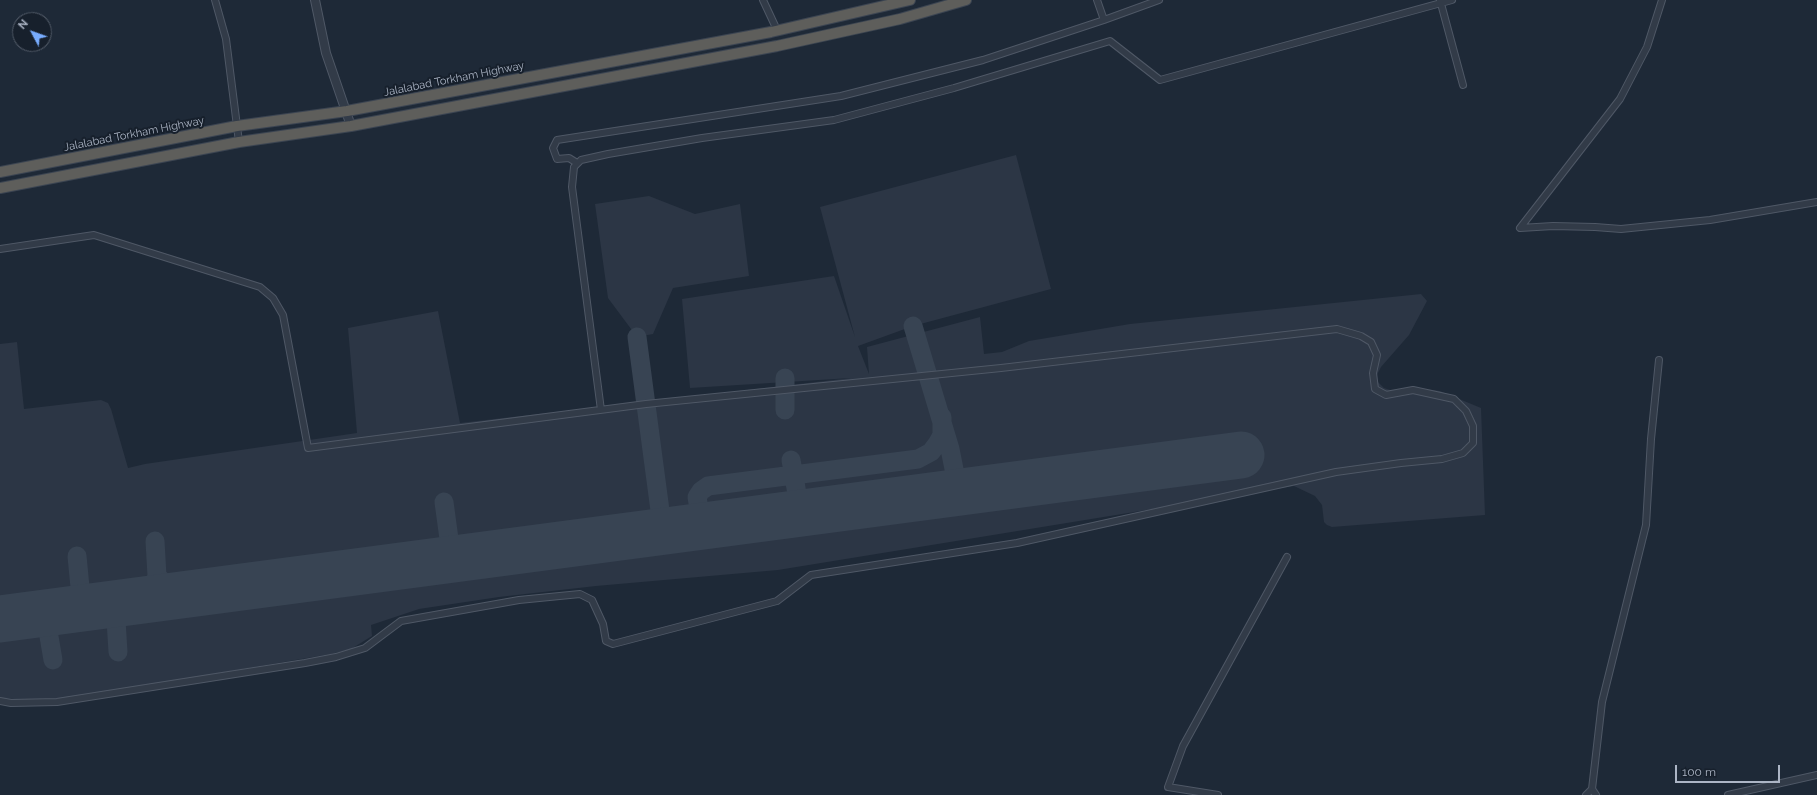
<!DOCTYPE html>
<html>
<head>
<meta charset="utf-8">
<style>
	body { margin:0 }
	#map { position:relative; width:1817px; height:795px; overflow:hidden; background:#1e2937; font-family:Raleway,sans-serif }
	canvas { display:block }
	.north { position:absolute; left:12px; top:12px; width:40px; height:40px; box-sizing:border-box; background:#17202c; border:1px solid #535c69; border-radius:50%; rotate:311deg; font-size:11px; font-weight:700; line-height:16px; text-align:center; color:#acb5c5 }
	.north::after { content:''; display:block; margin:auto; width:14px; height:18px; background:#78acfe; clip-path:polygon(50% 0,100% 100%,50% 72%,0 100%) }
	.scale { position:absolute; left:1675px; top:765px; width:105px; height:18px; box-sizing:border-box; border:2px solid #acb5c5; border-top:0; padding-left:5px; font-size:12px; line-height:14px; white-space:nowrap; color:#acb5c5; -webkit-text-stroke:3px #17202c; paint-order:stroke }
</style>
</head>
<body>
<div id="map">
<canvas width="1817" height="795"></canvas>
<div class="north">N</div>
<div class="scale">100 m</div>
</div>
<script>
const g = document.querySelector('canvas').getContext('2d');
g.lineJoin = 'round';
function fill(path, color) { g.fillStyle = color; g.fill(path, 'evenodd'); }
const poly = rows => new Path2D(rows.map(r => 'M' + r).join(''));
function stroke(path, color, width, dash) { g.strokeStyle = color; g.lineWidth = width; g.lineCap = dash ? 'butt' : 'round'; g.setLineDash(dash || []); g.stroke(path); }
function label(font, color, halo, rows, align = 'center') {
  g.font = font + ' Raleway,sans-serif'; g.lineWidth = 4; g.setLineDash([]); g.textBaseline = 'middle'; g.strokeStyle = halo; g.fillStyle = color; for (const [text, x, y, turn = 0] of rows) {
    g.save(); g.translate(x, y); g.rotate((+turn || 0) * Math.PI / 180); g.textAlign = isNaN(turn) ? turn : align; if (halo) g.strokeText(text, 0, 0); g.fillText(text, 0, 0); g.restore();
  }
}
fill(poly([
	[1016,155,1051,289,913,326,858,346,869,374,867,347,980,317,984,354,1002,352,1029,341,1130,324,1421,294,1427,301,1409,335,1381,367,1377,375,1377,381,1384,388,1390,390,1418,388,1440,391,1481,408,1485,515,1332,527,1327,525,1324,522,1322,505,1315,496,1294,486,778,570,596,586,499,597,419,609,371,625,372,636,351,649,331,654,66,699,28,700,0,698,0,344,17,342,24,409,101,400,108,403,111,409,128,468,145,464,357,433,348,328,438,311,460,423,851,378,690,388,682,299,834,276,855,337,820,207],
	[649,196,695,214,740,204,749,276,673,288,653,334,637,337,608,298,595,204]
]), '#2c3645');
stroke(poly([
	[913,326,950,449,957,484,956,489,951,494],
	[637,337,661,518,658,528,645,534],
	[785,378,785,410],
	[957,481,962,488,975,491],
	[799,505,807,511,818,511],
	[791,516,799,505,791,460],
	[661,518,663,525,667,528,680,530],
	[702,526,697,497,701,491,708,486,918,459,931,452,937,444,942,435,942,417],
	[449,539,459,552,468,555,491,554],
	[77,556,82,608],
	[422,564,441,556,447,548,449,539,444,502],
	[157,576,171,590,179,592,198,593],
	[126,603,142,596,154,585,157,576,155,541],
	[115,604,118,652],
	[45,613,53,660]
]), '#384453', 19);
stroke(poly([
	[0,619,1241,455]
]), '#384453', 47);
const minor = poly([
	[215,0,226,39,239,142],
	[763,0,777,30],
	[1440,0,1463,85],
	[1662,0,1647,47,1620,99,1520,228,1553,226,1595,227,1621,229,1710,220,1817,202],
	[1104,20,1159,0],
	[577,163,569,158,557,159,553,148,557,140,841,96,983,60,1104,20,1097,0],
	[0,249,94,235,260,287,273,298,283,315,308,448,646,404,1001,368,1337,329,1361,336,1371,342,1377,355,1373,373,1375,389,1386,395,1413,390,1454,399,1466,411,1473,426,1473,443,1463,453,1442,459,1401,463,1336,472,1017,543,811,575,777,601,613,644,606,641,603,624,592,600,580,594,519,600,401,621,365,648,336,657,305,663,57,702,11,703,0,701],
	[601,410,572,187,574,167,581,160,608,154,702,138,834,120,954,88,1110,41,1160,80,1452,0],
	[1592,789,1602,702,1646,525,1651,439,1659,360],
	[1218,795,1168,787,1183,746,1287,557],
	[1586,795,1592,789,1596,795],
	[1728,795,1817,775]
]);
const tertiary = poly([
	[315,0,326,53,351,126]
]);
const trunk = poly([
	[0,172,237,126,347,111,771,32,910,0],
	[0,188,239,142,351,126,777,46,900,19,966,0]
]);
stroke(minor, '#4f5866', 8);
stroke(tertiary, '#4f5866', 10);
stroke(trunk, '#3c4552', 12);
stroke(minor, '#323b48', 6);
stroke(tertiary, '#323b48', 8);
stroke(trunk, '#5e5e5b', 10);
label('11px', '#acb5c5', '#17202c', [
	["Jalalabad Torkham Highway",454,79,-11],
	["Jalalabad Torkham Highway",134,134,-11]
]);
</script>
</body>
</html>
